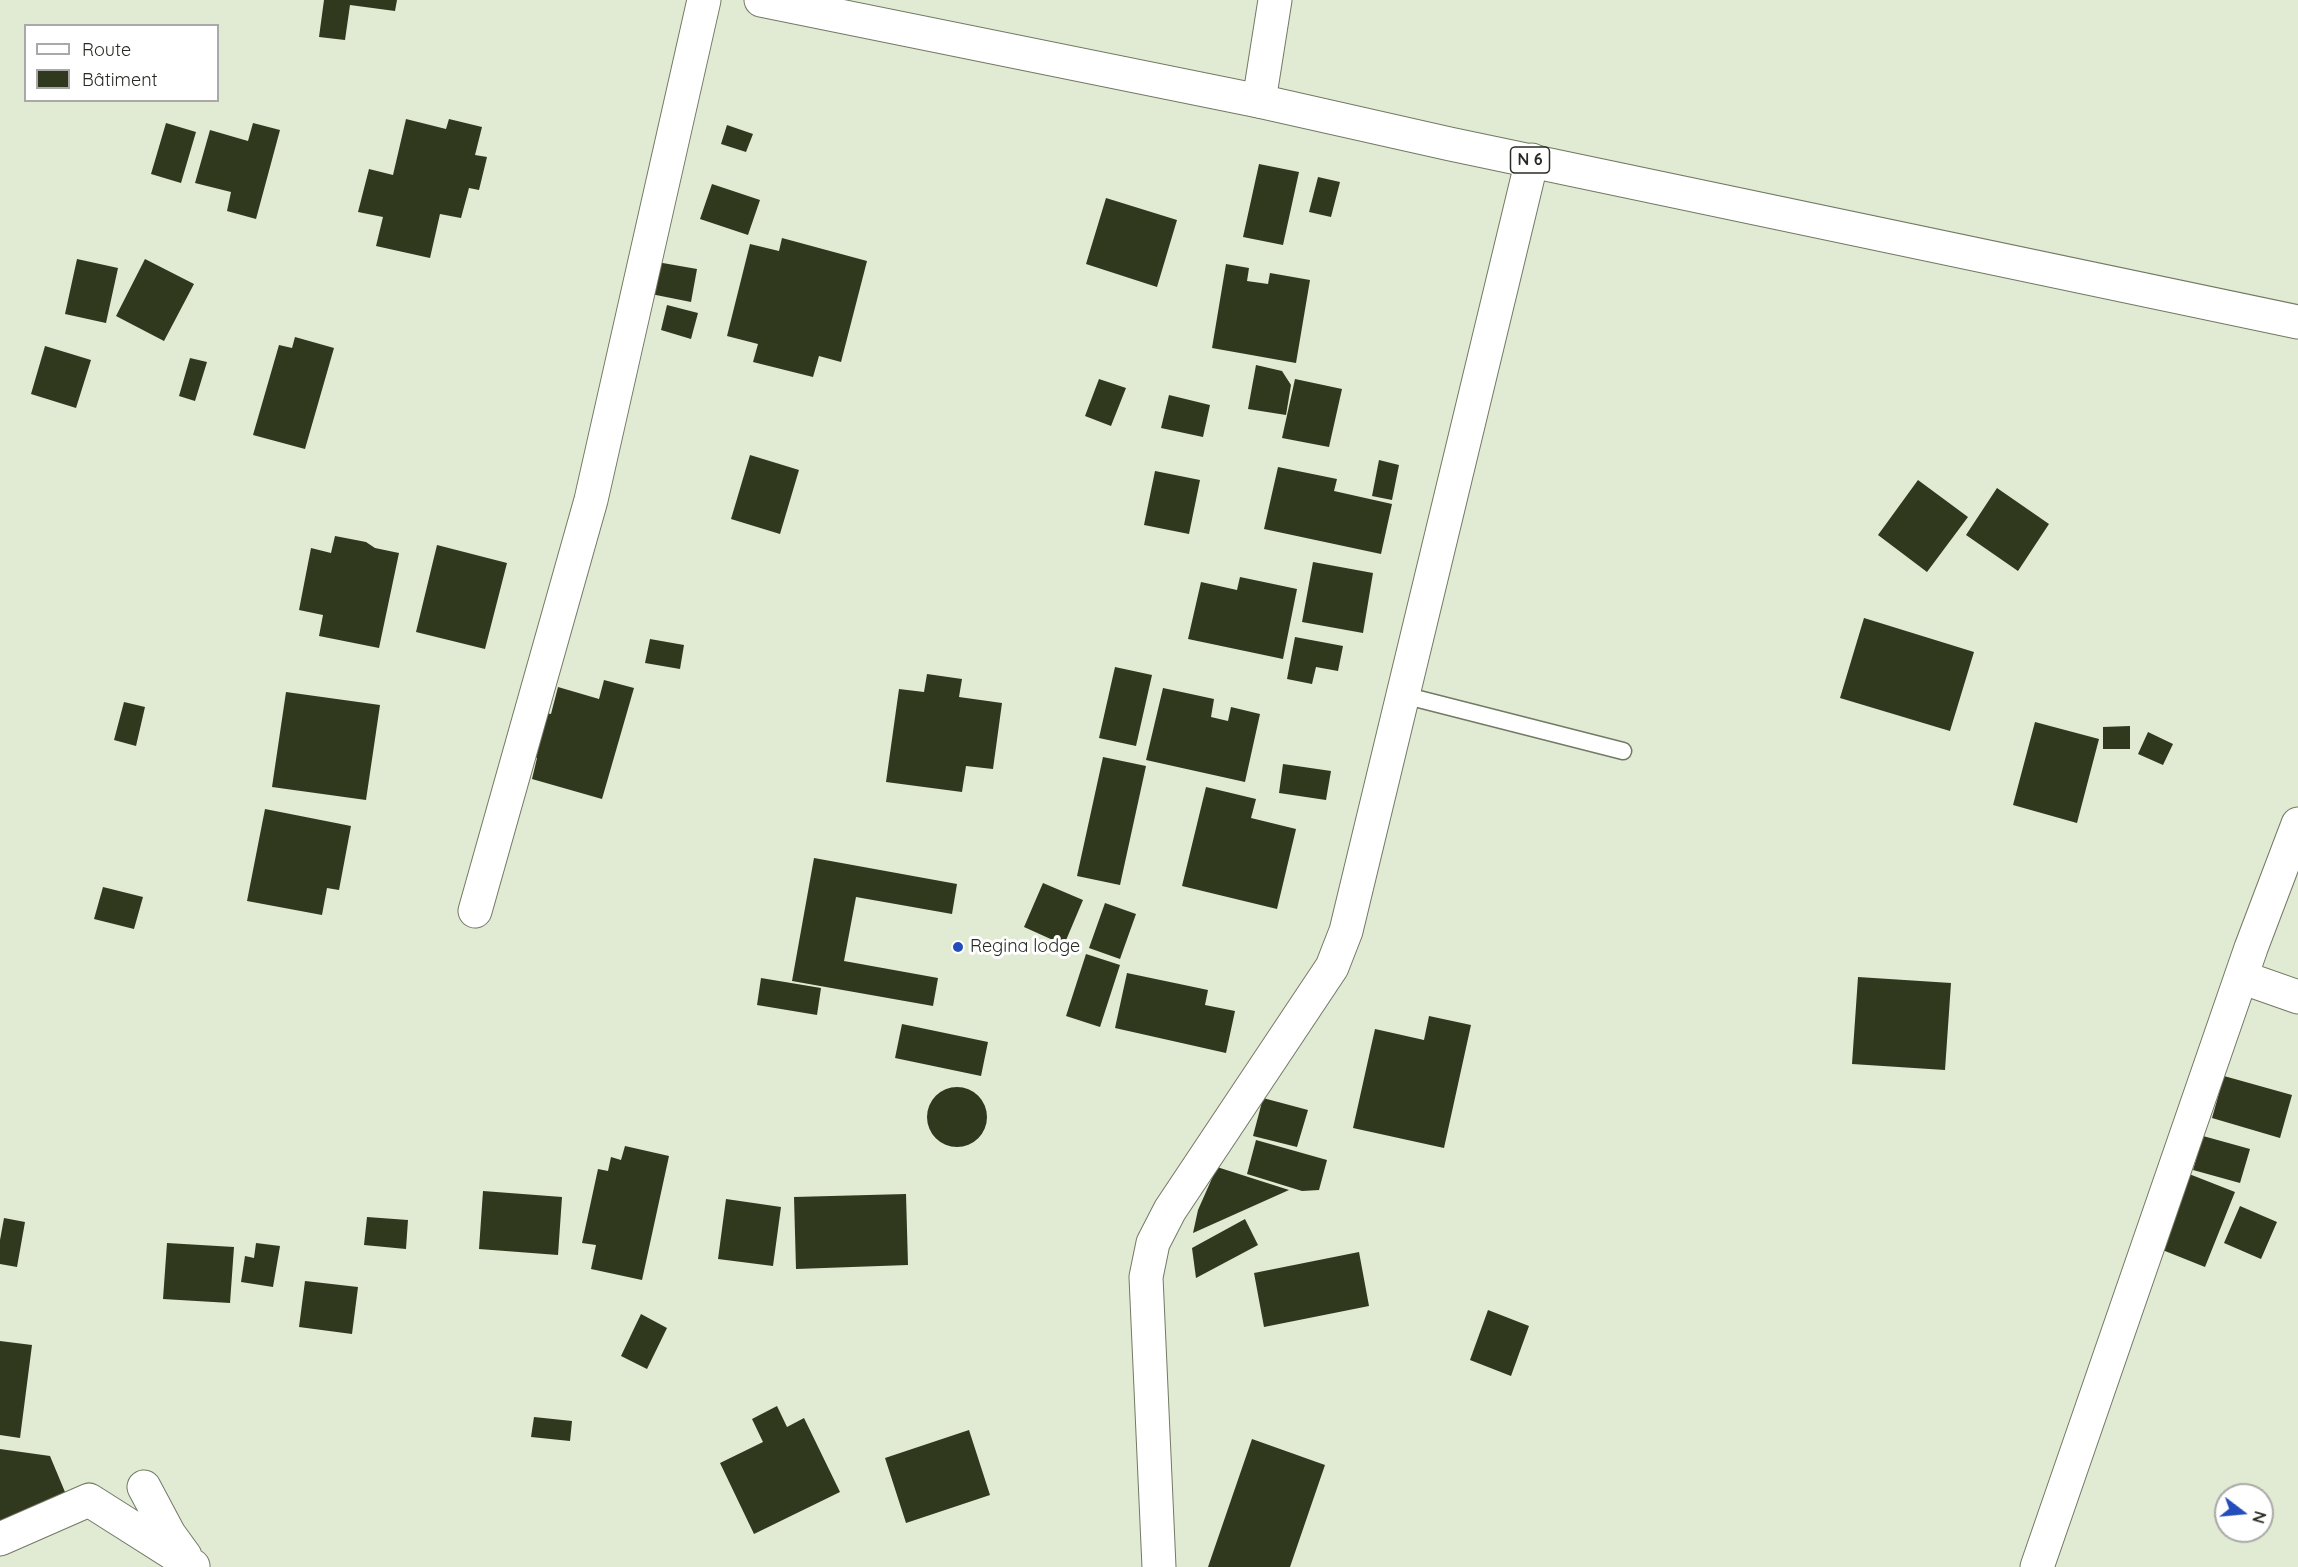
<!DOCTYPE html>
<html>
<head>
<meta charset="utf-8">
<style>
	body { margin:0 }
	#map { position:relative; width:2298px; height:1567px; overflow:hidden; background:#e1ead2; font-family:Quicksand,sans-serif }
	canvas { display:block }
	.legend { position:absolute; left:24px; top:24px; width:195px; height:78px; box-sizing:border-box; background:#fff; border:2px solid #a9aaa7; margin:0; padding:8px 10px; list-style:none; font-size:18px; color:#282b23 }
	.legend li { display:flex; align-items:center; gap:12px; height:30px }
	.legend b { width:30px; border:2px solid #a9aaa7 }
	.north { position:absolute; left:2214px; top:1483px; width:60px; height:60px; box-sizing:border-box; background:#fff; border:2px solid #a9aaa7; border-radius:50%; rotate:106deg; font-size:16px; font-weight:700; line-height:24px; text-align:center; color:#282b23 }
	.north::after { content:''; display:block; margin:auto; width:21px; height:27px; background:#234dbb; clip-path:polygon(50% 0,100% 100%,50% 72%,0 100%) }
</style>
</head>
<body>
<div id="map">
<canvas width="2298" height="1567"></canvas>
<ul class="legend">
<li><b style="height:8px;background:#fff"></b>Route</li>
<li><b style="height:16px;background:#30391e"></b>Bâtiment</li>
</ul>
<div class="north">N</div>
</div>
<script>
const g = document.querySelector('canvas').getContext('2d');
g.lineJoin = 'round';
function fill(path, color) { g.fillStyle = color; g.fill(path, 'evenodd'); }
const poly = rows => new Path2D(rows.map(r => 'M' + r).join(''));
function stroke(path, color, width, dash) { g.strokeStyle = color; g.lineWidth = width; g.lineCap = dash ? 'butt' : 'round'; g.setLineDash(dash || []); g.stroke(path); }
function label(font, color, halo, rows, align = 'center') {
  g.font = font + ' Quicksand,sans-serif'; g.lineWidth = 6; g.setLineDash([]); g.textBaseline = 'middle'; g.strokeStyle = halo; g.fillStyle = color; for (const [text, x, y, turn = 0] of rows) {
    g.save(); g.translate(x, y); g.rotate((+turn || 0) * Math.PI / 180); g.textAlign = isNaN(turn) ? turn : align; if (halo) g.strokeText(text, 0, 0); g.fillText(text, 0, 0); g.restore();
  }
}
fill(poly([
	[324,0,397,0,395,11,350,5,345,40,319,37],
	[406,119,446,129,449,119,482,127,475,155,487,157,479,190,469,188,461,218,440,214,430,258,376,246,383,217,358,212,369,169,393,175],
	[166,123,196,132,181,183,151,174],
	[253,123,280,130,256,219,227,211,231,192,195,183,210,130,248,141],
	[727,125,753,134,746,152,721,144],
	[1259,164,1299,172,1283,245,1243,237],
	[1318,177,1340,182,1331,217,1309,212],
	[712,184,760,200,748,235,700,219],
	[1106,198,1177,220,1157,287,1086,264],
	[782,238,867,261,841,362,819,356,813,377,753,362,758,344,727,336,750,244,779,251],
	[77,259,118,268,106,323,65,314],
	[145,259,194,284,164,341,116,316],
	[657,262,697,269,691,302,651,294],
	[1226,264,1249,268,1247,281,1268,284,1270,273,1310,280,1296,363,1212,348],
	[667,305,698,313,691,339,661,330],
	[295,337,334,348,305,449,253,435,279,345,292,348],
	[45,346,91,360,76,408,31,394],
	[190,358,207,362,195,401,179,396],
	[1256,365,1282,371,1291,385,1286,415,1248,409],
	[1099,379,1126,388,1111,426,1085,416],
	[1295,379,1342,389,1329,447,1282,438],
	[1169,395,1210,405,1203,437,1161,428],
	[750,455,799,470,780,534,731,519],
	[1379,460,1399,465,1392,500,1372,496],
	[1278,467,1337,479,1334,491,1392,504,1381,554,1264,529],
	[1155,471,1200,480,1189,534,1144,525],
	[1918,480,1968,517,1927,572,1878,535],
	[1997,488,2049,524,2018,571,1966,535],
	[335,536,366,542,375,548,399,553,379,648,319,636,323,615,299,610,311,548,331,553],
	[437,545,507,563,485,649,416,632],
	[1313,562,1373,573,1363,633,1302,622],
	[1240,577,1297,589,1283,659,1188,639,1201,582,1237,590],
	[1864,618,1974,652,1950,731,1840,698],
	[1295,637,1343,646,1338,671,1316,667,1312,684,1287,679],
	[650,639,684,645,680,669,645,663],
	[1115,667,1152,675,1136,746,1099,738],
	[927,674,962,679,959,697,1002,703,993,769,966,766,962,792,886,782,899,689,924,692],
	[604,680,634,688,602,799,532,779,537,758,522,753,534,710,551,714,558,687,599,699],
	[1163,688,1214,699,1211,717,1228,721,1231,707,1260,714,1245,782,1146,760],
	[286,692,380,705,366,800,272,787],
	[124,702,145,707,136,746,114,740],
	[2035,722,2099,739,2077,823,2013,805],
	[2130,726,2130,749,2103,749,2103,727],
	[2148,732,2173,744,2163,765,2138,754],
	[1103,757,1146,766,1120,885,1077,876],
	[1283,764,1331,771,1326,800,1279,793],
	[1206,787,1256,799,1251,818,1296,829,1277,909,1182,886],
	[265,809,351,826,339,890,327,888,322,915,247,901],
	[814,858,957,884,952,914,856,897,844,961,938,978,933,1006,792,981],
	[1043,883,1083,900,1064,945,1024,927],
	[103,887,143,897,134,929,94,919],
	[1105,903,1136,914,1120,959,1089,948],
	[1086,954,1120,965,1100,1027,1066,1016],
	[1127,973,1208,990,1205,1005,1235,1011,1226,1053,1115,1028],
	[1858,977,1951,983,1945,1070,1852,1064],
	[761,978,821,988,817,1015,757,1005],
	[1429,1016,1471,1025,1444,1148,1353,1128,1375,1029,1424,1040],
	[902,1024,988,1042,981,1076,895,1058],
	[2224,1076,2292,1095,2280,1138,2212,1118],
	'927 1117a30 30 0 1 1 60 0a30 30 0 1 1-60 0Z',
	[1263,1098,1308,1110,1297,1147,1253,1136],
	[2203,1136,2250,1149,2240,1183,2193,1170],
	[1256,1140,1327,1160,1319,1190,1302,1191,1247,1174],
	[625,1146,669,1156,642,1280,591,1269,596,1245,582,1243,598,1169,608,1171,611,1157,621,1160],
	[1217,1167,1289,1190,1193,1233,1198,1210],
	[2184,1172,2235,1192,2205,1267,2155,1247],
	[483,1191,562,1197,558,1255,479,1249],
	[906,1194,908,1265,796,1269,794,1197],
	[726,1199,781,1207,773,1266,718,1259],
	[2240,1206,2277,1222,2261,1259,2224,1243],
	[367,1217,408,1220,406,1249,364,1245],
	[4,1218,25,1222,17,1267,0,1264,0,1240],
	[1245,1219,1258,1245,1196,1278,1192,1248],
	[167,1243,234,1247,230,1303,163,1299],
	[256,1243,280,1246,273,1287,241,1282,245,1256,254,1258],
	[1359,1252,1369,1306,1264,1327,1254,1273],
	[305,1281,358,1287,352,1334,299,1327],
	[1488,1310,1529,1326,1511,1376,1470,1360],
	[641,1314,667,1328,647,1369,621,1356],
	[0,1341,32,1345,20,1438,0,1435],
	[777,1406,787,1427,804,1418,840,1492,754,1534,720,1463,763,1442,752,1419],
	[534,1417,572,1421,570,1441,531,1437],
	[969,1430,990,1495,906,1523,885,1458],
	[1252,1439,1325,1465,1290,1567,1208,1567],
	[0,1449,50,1456,70,1504,0,1532]
]), '#30391e');
const service = poly([
	[1403,695,1623,751]
]);
const minor = poly([
	[1259,101,1275,0],
	[475,911,591,500,704,0],
	[2241,977,2298,997],
	[144,1487,169,1534,185,1556],
	[0,1539,89,1500,193,1566],
	[1159,1567,1146,1277,1153,1243,1170,1210,1332,967,1346,931,1532,160],
	[2037,1567,2251,948,2298,824]
]);
const primary = poly([
	[761,0,1259,101,1450,144,2298,322]
]);
stroke(service, '#727965', 19);
stroke(minor, '#727965', 35);
stroke(primary, '#727965', 35);
stroke(service, '#fff', 16);
stroke(minor, '#fff', 33);
stroke(primary, '#fff', 33);
for (const [x, y, r, color] of [
	[958,947,6,"#234dbb"]
]) { const dot = new Path2D(); dot.arc(x, y, r, 0, 2 * Math.PI); g.fillStyle = color; g.fill(dot); stroke(dot, '#fff', 2); }
for (const [x, y, w] of [
	[1530,160,39]
]) { const box = new Path2D(); box.roundRect(x - w / 2, y - 13, w, 26, 4.5); g.fillStyle = '#fff'; g.fill(box); stroke(box, '#282b23', 1.5); }
label('bold 16px', '#282b23', null, [
	["N 6",1530,160]
]);
label('18px', '#282b23', '#fff', [
	["Regina lodge",970,947]
], 'left');
</script>
</body>
</html>
